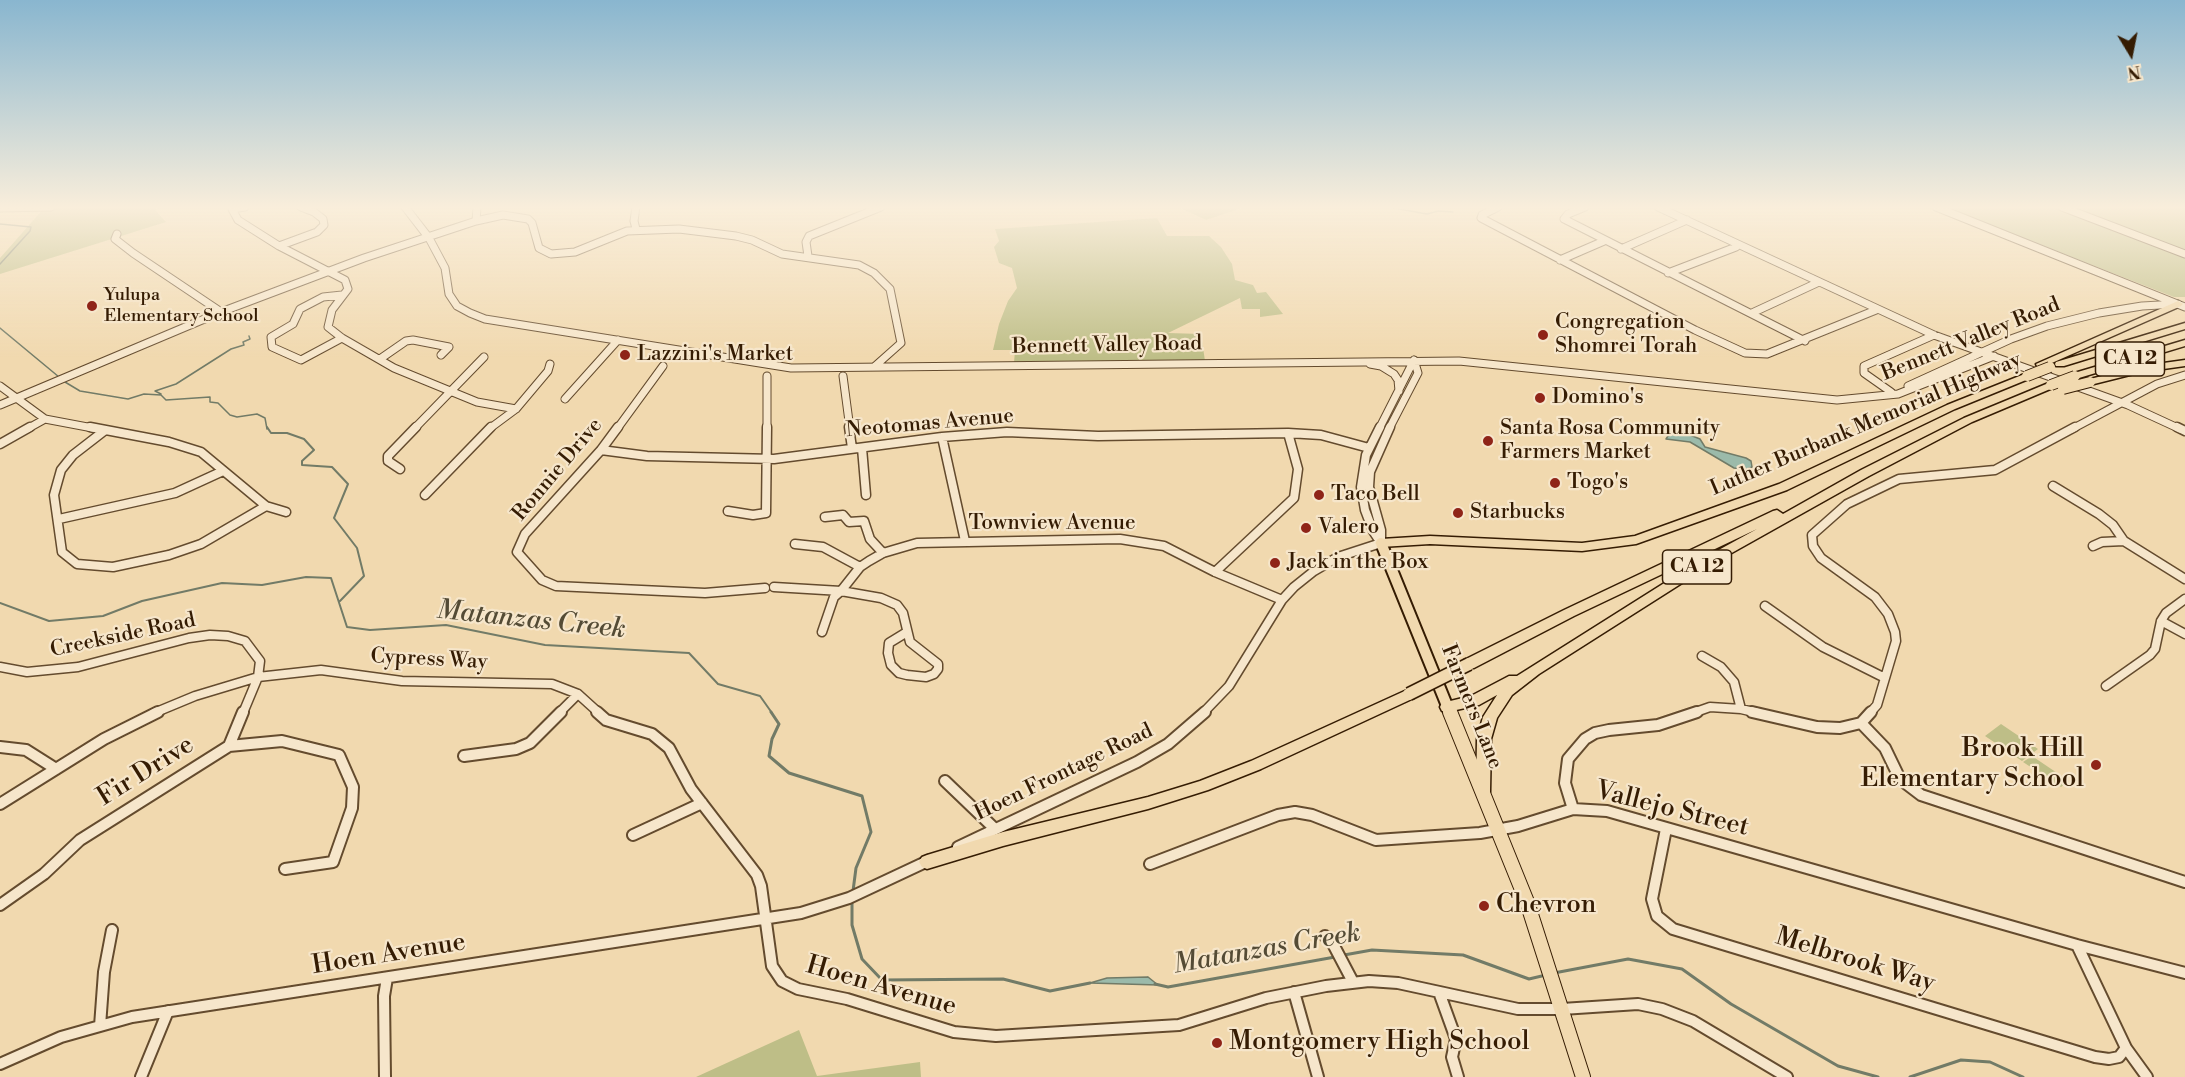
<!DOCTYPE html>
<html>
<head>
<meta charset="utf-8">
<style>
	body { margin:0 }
	#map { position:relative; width:2185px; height:1077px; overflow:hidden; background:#f1d9af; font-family:"Libre Bodoni",serif }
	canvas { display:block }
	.north { position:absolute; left:2101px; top:24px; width:60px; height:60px; -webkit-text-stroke:4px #f6e6cb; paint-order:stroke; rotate:170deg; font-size:16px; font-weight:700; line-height:24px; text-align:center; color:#351c03 }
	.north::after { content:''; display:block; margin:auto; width:21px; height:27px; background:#351c03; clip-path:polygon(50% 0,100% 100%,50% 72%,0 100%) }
</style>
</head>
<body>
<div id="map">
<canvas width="2185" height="1077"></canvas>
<div class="north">N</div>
</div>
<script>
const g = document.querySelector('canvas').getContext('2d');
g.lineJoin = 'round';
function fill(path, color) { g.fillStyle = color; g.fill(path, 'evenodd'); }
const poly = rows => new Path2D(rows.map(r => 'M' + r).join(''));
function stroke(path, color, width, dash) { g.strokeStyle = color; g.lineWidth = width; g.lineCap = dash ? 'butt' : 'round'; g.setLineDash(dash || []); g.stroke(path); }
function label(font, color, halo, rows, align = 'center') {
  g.font = font + ' "Libre Bodoni",serif'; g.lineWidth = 4.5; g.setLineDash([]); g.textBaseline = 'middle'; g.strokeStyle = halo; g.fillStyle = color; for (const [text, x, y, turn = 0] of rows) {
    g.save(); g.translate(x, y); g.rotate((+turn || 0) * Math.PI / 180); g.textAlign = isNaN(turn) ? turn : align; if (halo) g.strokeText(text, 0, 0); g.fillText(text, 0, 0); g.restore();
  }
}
fill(poly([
	[45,207,158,207,155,210,166,222,0,274,0,258],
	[1178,207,1245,207,1206,220],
	[1943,207,2185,207,2185,297,2174,297],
	[1157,218,1167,236,1209,236,1221,247,1232,264,1235,280,1253,285,1257,293,1266,292,1283,314,1260,317,1260,309,1242,309,1240,298,1168,333,1201,334,1205,361,1014,363,1015,350,993,350,999,324,1008,301,1017,288,1012,268,999,263,994,247,999,241,995,229],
	[2001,724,2038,749,2022,761,1985,736],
	[2032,756,2069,781,2061,787,2023,762],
	[799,1030,817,1076,920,1062,921,1077,696,1077]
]), '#bebe87');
const water = poly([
	[1680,431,1700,439,1705,447,1746,458,1751,461,1752,467,1745,470,1734,468,1690,442,1666,439,1668,436,1680,431],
	[1148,977,1158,985,1090,983,1107,978,1148,977]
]);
fill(water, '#9bbaaa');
stroke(water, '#727b67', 1.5);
stroke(poly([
	[1388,207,1427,214,1438,211,1453,212],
	[0,224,31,227,30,231,0,264],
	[0,328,59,377],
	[65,382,80,391,128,399,144,394,161,395,166,400,210,397,210,402,218,403,230,415,237,417,257,414,265,418,267,429],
	[161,394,155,391,176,384,231,349,244,345,243,342,250,339,249,336]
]), '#727b67', 1.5);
stroke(poly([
	[267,427,271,433,287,433,304,439,314,450,302,461,302,465,332,467,348,484,334,518,357,548,364,576,340,601],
	[0,603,49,621,103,616,142,601,222,583,262,585,306,577,331,578,347,627,370,630,446,625,545,645,689,653,718,684,760,696,772,713]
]), '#727b67', 2);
stroke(poly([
	[771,712,779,724,772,739,769,756,789,773,862,796,871,832,856,868,853,891],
	[852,900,852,925,862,959,882,980,1003,979,1050,991,1090,983],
	[1344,955,1372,950,1463,955,1529,979,1546,975],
	[1554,973,1628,959,1682,969,1731,1004,1838,1066,1878,1077],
	[1155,984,1168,987,1335,957],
	[1910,1077,1961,1060,1990,1062,2023,1077]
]), '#727b67', 3);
const minorFar2 = poly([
	[234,207,232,209,238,220,279,246,345,280,348,289,332,310,328,327,342,338,394,368,477,402,516,409],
	[405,207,429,238,445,268,449,294,457,306,470,313,485,319,791,368,1459,361,1837,400,1898,394,1994,356],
	[636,207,634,221,636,229],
	[1498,207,1482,215,1481,218,1695,330,1745,353,1767,354,1876,310],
	[1585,207,1568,214,1564,219,1805,341],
	[1658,207,1934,335,2128,405,2180,429],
	[1936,207,2185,307],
	[2062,207,2185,254],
	[0,208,51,207],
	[232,209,245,207],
	[476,221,477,207],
	[117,234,115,239,133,253,221,312],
	[279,246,317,232,324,225,323,219,314,212,301,207],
	[1621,249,1687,220],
	[808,256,806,242,809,236,881,207],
	[1560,260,1604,241],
	[1668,273,1736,247],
	[342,295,323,297,300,309,293,324,271,337,272,347,301,360,342,338],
	[1752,313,1819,282],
	[380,359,406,341,413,340,449,347,441,355],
	[1370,364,1381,366,1394,374,1398,380,1399,391],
	[843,376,850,429],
	[0,386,45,419,98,429],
	[1908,386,2011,339,2047,326,2099,313,2142,306,2178,304],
	[1891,392,1864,373,1864,366,1934,335],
	[565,399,618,340],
	[0,405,221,312,364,258,476,221,503,215,528,219,532,223,539,248,551,254,575,252,627,231,679,229,736,236,752,240,782,254,859,265,874,273,890,289,901,343,874,367],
	[27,429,45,419],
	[414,429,484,357],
	[489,429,516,409,548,371,550,364],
	[617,429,663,366],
	[767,429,767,376],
	[1379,429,1414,360],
	[1389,429,1418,373,1414,360],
	[2072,429,2157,384,2185,375]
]);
const minorFar1 = poly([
	[90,427,169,442,201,452,266,506,286,512],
	[618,427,601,450,525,534,517,552,542,580,556,586,705,593,765,588],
	[849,427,852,448],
	[1380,427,1366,455,1361,487,1365,510,1373,531,1381,543],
	[2177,427,2185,431],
	[104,431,73,455,61,470,54,495,62,552,77,564,113,567,169,555,201,544,266,506],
	[942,437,965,541],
	[0,444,30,427],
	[862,448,866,495],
	[601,450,647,456,774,459,942,437,1007,432,1098,436,1288,433,1321,435,1369,448],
	[400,469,388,461,388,456,416,427],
	[2053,486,2099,514,2113,525,2124,541,2185,579],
	[425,495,491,427],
	[728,511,753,515,766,513,767,427],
	[825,517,843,515,849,522,864,521,870,539,883,553],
	[59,519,175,493,223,471],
	[1381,543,1381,530,1369,487,1370,472,1390,427],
	[795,544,823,547,860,567],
	[2093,546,2102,542,2124,541],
	[1215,572,1294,498,1298,469,1288,433],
	[774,587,841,591,860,567,869,561,883,553,917,543,1120,539,1164,546,1215,572,1282,600],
	[1765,606,1823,647,1883,677],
	[2161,621,2185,634],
	[822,632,834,597,841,591,881,598,897,605,903,613,910,642,938,664,938,669,934,674,926,677,907,675,899,673,891,665,888,653,889,643,907,632],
	[1702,656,1721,667,1734,682,1741,709],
	[0,667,27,672,78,667,189,638,210,635,228,636,245,641,260,661,258,677,243,713],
	[2106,686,2150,655,2155,649,2161,621,2166,613,2185,599],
	[154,713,195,696,258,677,321,670,402,681,552,684,578,694,599,713],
	[559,713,578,694],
	[1203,713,1229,686,1282,600,1294,587,1314,571,1338,557,1381,543],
	[1693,713,1710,707,1741,709,1758,713],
	[1870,713,1877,705,1896,641,1895,632,1888,614,1875,597,1821,558,1813,546,1812,535,1847,504,1899,479,1995,470,2075,427]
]);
const minor = poly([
	[597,712,606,720,652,734,669,748,691,789,757,875,761,886,772,966,782,981,798,989,847,999,954,1032,996,1036,1179,1025,1266,998,1326,986,1369,981,1398,983,1518,1009,1562,1009,1638,1004,1662,1009,1693,1021,1787,1077],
	[1752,712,1817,727,1840,728,1861,723,1871,712],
	[1861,723,1885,748,1900,779,1921,795,2185,882],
	[229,746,243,712],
	[0,747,26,750,56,769],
	[464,756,516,749,530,743,561,712],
	[945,781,995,829],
	[0,804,104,739,158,712],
	[1573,809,1565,783,1568,759,1585,739,1595,733,1609,730,1658,725,1697,712],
	[1666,829,1652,899,1657,916,1673,929,2095,1057,2109,1059,2119,1057,2126,1048],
	[633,835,702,803],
	[958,847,1137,762,1168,744,1205,712],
	[1150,864,1278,815,1295,812,1312,815,1376,840,1480,833,1518,826,1573,809,1607,811,2077,945,2185,973],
	[0,905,44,874,80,840,229,746,282,741,339,755,353,787,352,808,333,862,285,869],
	[1325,936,1333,944,1353,982],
	[2077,945,2126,1048,2147,1077],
	[1294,992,1318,1077],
	[1439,992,1456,1039,1452,1057,1458,1077],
	[100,1026,104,972,112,930],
	[0,1064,61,1037,132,1017,801,913,849,898,930,860],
	[141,1077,168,1011],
	[385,1077,384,996,387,978]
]);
const majorFar1 = poly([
	[1381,543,1450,713]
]);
const major = poly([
	[1450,712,1527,902,1583,1077]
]);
const highway = poly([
	[2178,301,2183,304,2181,306,2045,366,2037,366,2036,364,2178,301],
	[2185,323,2185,329,2064,366,2056,366,2055,364,2056,362,2185,323],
	[2185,340,2185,346,2079,378,2071,378,2070,376,2071,374,2185,340],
	[2185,360,2185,366,2142,372,2090,385,2085,382,2086,380,2142,366,2185,360],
	[2027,373,2031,374,2032,376,2031,378,1955,409,1787,490,1636,544,1582,551,1430,544,1381,547,1375,543,1381,539,1430,536,1582,543,1635,536,1779,484,1947,405,2027,373],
	[2051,382,2055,383,2056,385,2055,387,1972,422,1869,476,1712,564,1539,674,1512,695,1497,718,1491,739,1490,792,1488,796,1483,798,1478,796,1476,792,1477,739,1483,717,1497,695,1479,705,1447,712,1442,711,1440,707,1442,703,1471,696,1509,676,1517,676,1704,558,1757,529,1574,616,1474,668,1464,668,1462,664,1464,660,1564,610,1773,511,1777,510,1783,514,1861,470,1964,418,2051,382],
	[1409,689,1414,690,1416,694,1414,698,1261,769,1208,790,1148,809,1003,846,927,869,922,867,919,862,922,857,927,855,1003,832,1148,797,1200,781,1251,761,1409,689]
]);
stroke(minorFar2, '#644b2e', 9);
stroke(minorFar1, '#644b2e', 11);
stroke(minor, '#644b2e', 14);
stroke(majorFar1, '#351c03', 14);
stroke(major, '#351c03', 16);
stroke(highway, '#351c03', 3);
stroke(minorFar2, '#f6e6cb', 7);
stroke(minorFar1, '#f6e6cb', 8);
stroke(minor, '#f6e6cb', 10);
stroke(majorFar1, '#f1d9af', 10);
stroke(major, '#f1d9af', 14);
fill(highway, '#f1d9af');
const highwayBridgeFar1 = poly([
	[2027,376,2050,367],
	[2051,385,2075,376],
	[2063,389,2090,382]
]);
const highwayBridge = poly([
	[1409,694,1469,664]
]);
stroke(highwayBridgeFar1, '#351c03', 12, []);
stroke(highwayBridge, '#351c03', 15, []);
stroke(highwayBridgeFar1, '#f1d9af', 10);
stroke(highwayBridge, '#f1d9af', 12);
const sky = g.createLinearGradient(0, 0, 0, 358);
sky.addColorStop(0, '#89b6cf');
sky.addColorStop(0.58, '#f9eedb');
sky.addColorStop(1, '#f9eedb00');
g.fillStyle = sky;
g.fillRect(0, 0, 2185, 358);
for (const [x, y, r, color] of [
	[92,306,6,"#8f2418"],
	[1543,335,6,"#8f2418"],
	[625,355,6,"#8f2418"],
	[1540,398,6,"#8f2418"],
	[1488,441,6,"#8f2418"],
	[1555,483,6,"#8f2418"],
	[1319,495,6,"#8f2418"],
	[1458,513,6,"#8f2418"],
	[1306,528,6,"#8f2418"],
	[1275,563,6,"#8f2418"],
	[2096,765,6,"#8f2418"],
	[1484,906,6,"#8f2418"],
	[1217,1043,6,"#8f2418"]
]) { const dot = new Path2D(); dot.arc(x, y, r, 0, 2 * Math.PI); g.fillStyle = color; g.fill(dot); stroke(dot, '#f6e6cb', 2); }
label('18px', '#351c03', '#f6e6cb', [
	["Yulupa",104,296],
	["Elementary School",104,317]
], 'left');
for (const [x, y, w] of [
	[2130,359,69],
	[1697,567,69]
]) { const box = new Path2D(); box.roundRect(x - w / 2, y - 17, w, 34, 4.5); g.fillStyle = '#f6e6cb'; g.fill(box); stroke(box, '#351c03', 1.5); }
label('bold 20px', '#351c03', null, [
	["CA 12",2130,359],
	["CA 12",1697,567]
]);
label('21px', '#351c03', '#f6e6cb', [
	["Congregation",1555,323],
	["Shomrei Torah",1555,347],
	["Lazzini's Market",637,355],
	["Domino's",1552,398],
	["Santa Rosa Community",1500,429],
	["Farmers Market",1500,453],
	["Togo's",1567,483],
	["Taco Bell",1331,495],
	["Starbucks",1470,513],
	["Valero",1318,528],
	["Jack in the Box",1287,563]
], 'left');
label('21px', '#351c03', '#f6e6cb', [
	["Bennett Valley Road",1971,340,-22],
	["Bennett Valley Road",1107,346,-1],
	["Neotomas Avenue",930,424,-5],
	["Luther Burbank Memorial Highway",1866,425,-23],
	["Ronnie Drive",558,470,-50],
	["Townview Avenue",1052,524],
	["Creekside Road",123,636,-12],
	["Cypress Way",429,660,3],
	["Farmers Lane",1471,707,68],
	["Hoen Frontage Road",1064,773,-26]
]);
label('26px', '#351c03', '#f6e6cb', [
	["Brook Hill",2084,750,"right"],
	["Elementary School",2084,780,"right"],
	["Chevron",1496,906],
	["Montgomery High School",1229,1043]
], 'left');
label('26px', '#351c03', '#f6e6cb', [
	["Fir Drive",146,772,-32],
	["Vallejo Street",1672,810,14],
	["Hoen Avenue",389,955,-9],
	["Melbrook Way",1855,961,17],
	["Hoen Avenue",881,987,16]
]);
label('italic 27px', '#544b35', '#f6e6cb', [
	["Matanzas Creek",531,621,6],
	["Matanzas Creek",1267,950,-10]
]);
</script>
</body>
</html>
